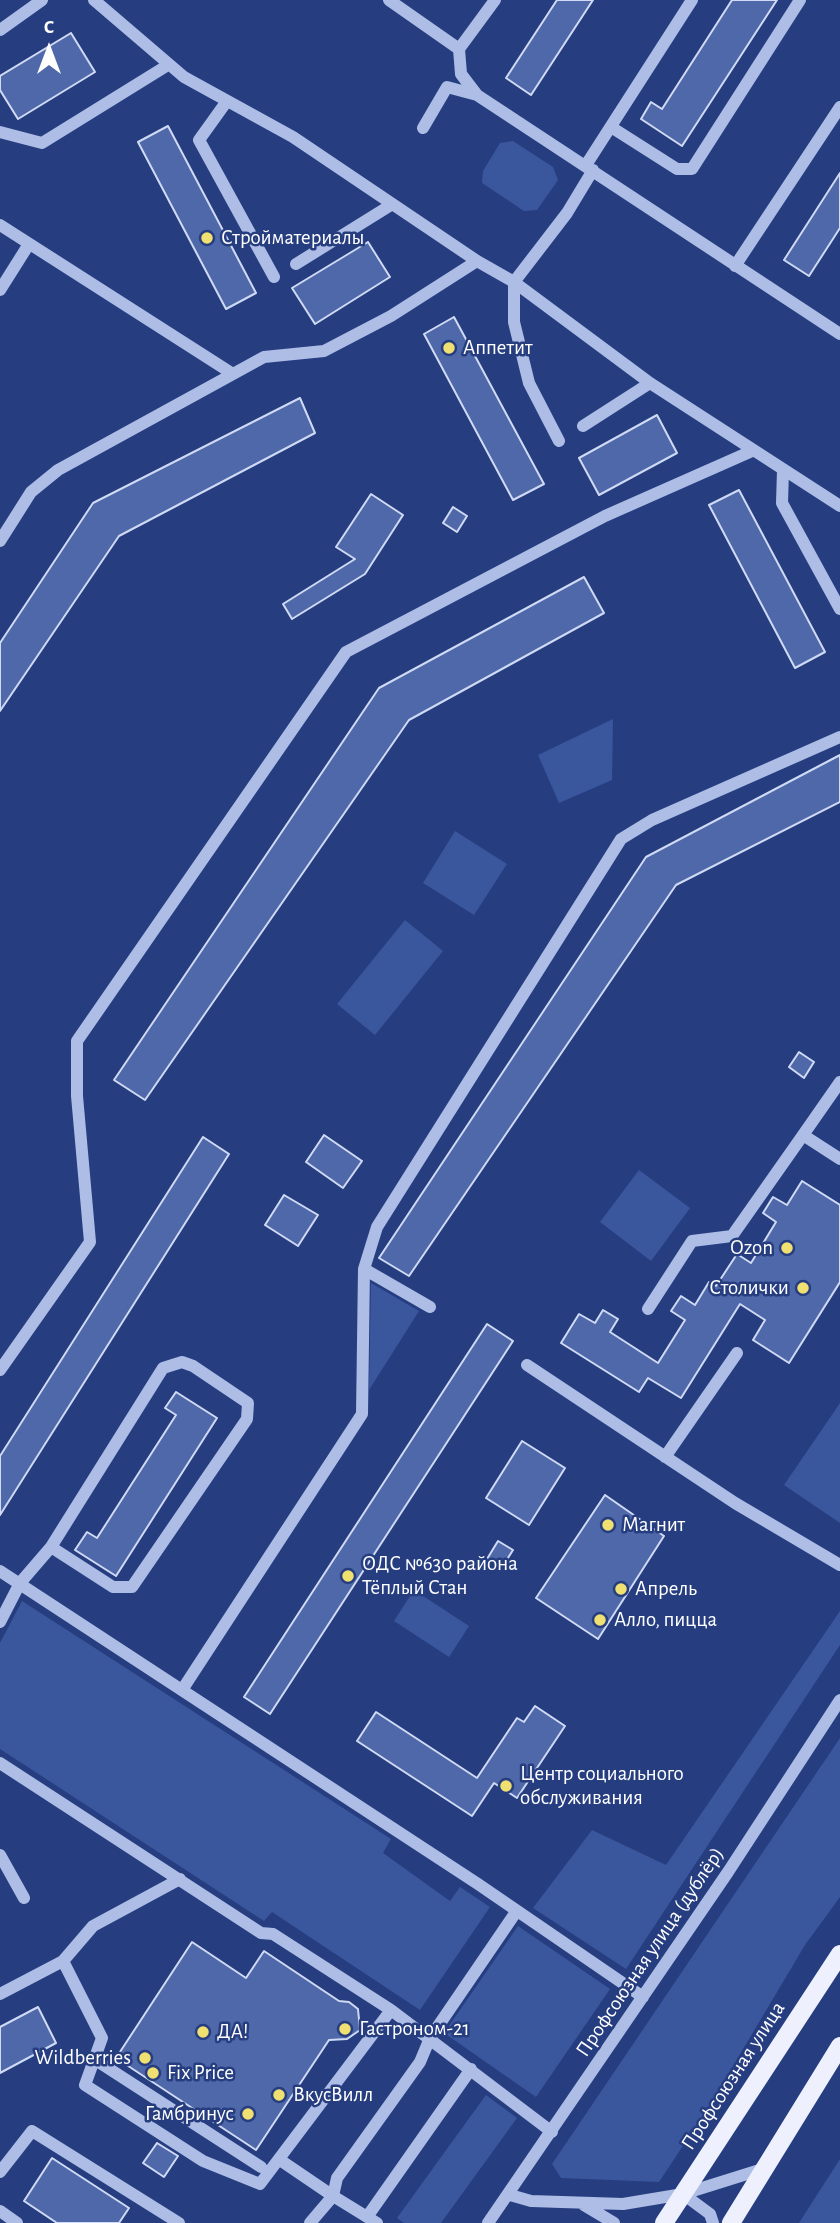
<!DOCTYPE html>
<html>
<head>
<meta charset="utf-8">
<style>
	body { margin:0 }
	#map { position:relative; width:840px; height:2223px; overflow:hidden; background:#263e80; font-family:"Alegreya Sans",sans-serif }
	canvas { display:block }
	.north { position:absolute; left:14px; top:14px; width:70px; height:70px; -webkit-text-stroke:5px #263e80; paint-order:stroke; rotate:0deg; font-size:19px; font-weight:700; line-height:28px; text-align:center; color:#fff }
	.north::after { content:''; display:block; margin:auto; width:24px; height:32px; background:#fff; clip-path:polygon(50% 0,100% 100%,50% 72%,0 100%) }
</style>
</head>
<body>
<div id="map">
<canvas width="840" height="2223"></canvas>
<div class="north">С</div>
</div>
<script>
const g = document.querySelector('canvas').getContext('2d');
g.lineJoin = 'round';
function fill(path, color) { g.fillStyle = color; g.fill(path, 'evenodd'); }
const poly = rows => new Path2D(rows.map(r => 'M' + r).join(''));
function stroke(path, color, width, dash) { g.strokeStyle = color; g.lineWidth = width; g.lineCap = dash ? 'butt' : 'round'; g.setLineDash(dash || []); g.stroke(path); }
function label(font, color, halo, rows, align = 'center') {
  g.font = font + ' "Alegreya Sans",sans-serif'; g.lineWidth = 5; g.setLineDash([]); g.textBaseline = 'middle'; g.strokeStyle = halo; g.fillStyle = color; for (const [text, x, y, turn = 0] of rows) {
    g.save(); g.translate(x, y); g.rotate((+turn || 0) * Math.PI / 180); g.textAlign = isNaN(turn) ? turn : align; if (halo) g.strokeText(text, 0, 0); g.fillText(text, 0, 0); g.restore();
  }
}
fill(poly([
	[513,141,553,167,558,180,537,210,524,211,482,183,483,171,500,143],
	[613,719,612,780,559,803,538,755],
	[455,831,507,864,474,915,423,883],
	[405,920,443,951,375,1035,337,1004],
	[639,1170,690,1208,651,1261,600,1222],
	[371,1283,419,1311,369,1390],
	[840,1403,840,1523,784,1485],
	[414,1590,469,1626,449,1657,394,1621],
	[22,1601,391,1839,383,1853,450,1901,460,1887,490,1907,420,2010,272,1912,264,1921,0,1749,0,1643],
	[840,1611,840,1645,626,1969,533,1908,592,1830,666,1865],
	[840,1738,840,1897,805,1945,708,2108,659,2182,561,2178,552,2164],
	[518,1926,610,1989,536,2097,444,2033],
	[486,2095,517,2118,441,2223,404,2223,397,2218],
	[840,2159,840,2223,799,2223]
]), '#3a569d');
const building = poly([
	[557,0,593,0,531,95,506,78,557,0],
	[732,0,777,0,682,146,641,119,651,102,662,109,732,0],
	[71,33,95,72,18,119,0,90,0,76,71,33],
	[168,126,256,293,226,309,138,142,168,126],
	[840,173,840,228,809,276,784,260,840,173],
	[368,242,390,277,315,324,292,288,368,242],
	[454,317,544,484,513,500,424,334,454,317],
	[300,398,315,433,119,536,0,711,0,643,93,503,300,398],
	[657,415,677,453,599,495,579,458,657,415],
	[739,490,825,652,795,668,709,505,739,490],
	[371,494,403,515,365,574,292,619,283,604,355,559,336,547,371,494],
	[453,507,467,516,457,532,443,523,453,507],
	[584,577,604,613,409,720,145,1100,114,1080,379,688,584,577],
	[840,755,840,802,676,885,409,1276,379,1258,646,857,840,755],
	[799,1052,814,1062,804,1078,789,1067,799,1052],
	[324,1135,362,1161,343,1188,306,1162,324,1135],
	[203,1137,229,1154,0,1515,0,1456,203,1137],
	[802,1181,840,1205,840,1282,789,1363,753,1340,765,1320,740,1304,681,1398,648,1378,639,1392,561,1343,579,1314,595,1323,603,1310,618,1319,610,1332,658,1363,685,1320,671,1311,681,1296,695,1305,709,1282,716,1286,737,1254,751,1263,776,1222,763,1213,773,1197,787,1205,802,1181],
	[284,1195,318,1215,298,1246,265,1225,284,1195],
	[487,1324,513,1341,270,1714,244,1697,487,1324],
	[176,1392,217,1418,116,1576,75,1550,87,1532,97,1538,176,1415,165,1408,176,1392],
	[522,1441,565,1468,529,1525,486,1498,522,1441],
	[605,1495,664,1536,598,1639,536,1598,605,1495],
	[498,1541,513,1550,501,1569,487,1559,498,1541],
	[535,1706,565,1726,517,1798,494,1783,472,1816,357,1741,376,1712,477,1778,517,1718,524,1722,535,1706],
	[192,1942,246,1978,264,1951,339,2001,349,2002,358,2009,360,2030,347,2039,329,2040,256,2150,116,2058,192,1942],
	[38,2007,56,2043,0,2073,0,2027,38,2007],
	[157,2143,178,2156,164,2177,143,2163,157,2143],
	[52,2158,129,2208,119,2223,57,2223,24,2201,52,2158]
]);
fill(building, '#4e68a9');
stroke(building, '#d0daf5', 2);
stroke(poly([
	[94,0,184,77,293,137,477,261,514,282,650,383,840,506],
	[389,0,459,49,461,74,477,95],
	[0,30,42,0],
	[459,49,495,0],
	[227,101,199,140,274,277],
	[611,127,677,169,692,169,800,0],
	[423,128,447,87,477,95,840,334],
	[0,132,42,143,168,65],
	[586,165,692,0],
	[0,225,233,374],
	[296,264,391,205],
	[735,266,840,107],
	[0,290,29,244],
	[583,426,650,383],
	[559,441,529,383,514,322,514,282,567,213,593,170],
	[783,470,782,503,840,609],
	[0,541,31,492,58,470,264,357,324,351,391,316,477,261],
	[803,1135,840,1082],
	[364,1269,430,1307],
	[648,1309,692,1241,732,1236,803,1135,840,1159],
	[527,1365,735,1503,840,1565],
	[0,1370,90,1242,77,1096,77,1041,346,652,605,516,752,451],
	[665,1457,737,1353],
	[0,1571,478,1884,643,1997],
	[0,1622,20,1583,51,1547,163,1368,182,1362,193,1366,248,1403,247,1419,132,1587,113,1587,51,1547],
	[182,1690,362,1414,364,1269,377,1227,621,839,652,820,840,737],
	[0,1763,261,1933,273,1934,391,2010,552,2132],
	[0,1855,24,1898],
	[63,1961,102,2038,85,2085,203,2161,260,2184,391,2010],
	[0,1994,63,1961,93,1926,180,1879],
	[94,2059,261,2167],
	[280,2160,333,2196,337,2178,420,2062,430,2038,516,1912],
	[0,2172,32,2131,179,2223],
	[683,2194,710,2214,713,2223],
	[510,2195,531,2201,623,2204,683,2194,766,2168],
	[584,2205,614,2223],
	[0,2211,17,2223],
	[367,2217,471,2069],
	[310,2223,333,2196,377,2223],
	[488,2223,728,1872,840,1700]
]), '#adbde6', 12);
stroke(poly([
	[664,2223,840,1954],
	[731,2223,840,2046]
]), '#eef1fd', 18);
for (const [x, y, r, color] of [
	[207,238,7,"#efe071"],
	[449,348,7,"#efe071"],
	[787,1248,7,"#efe071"],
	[803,1288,7,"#efe071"],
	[608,1525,7,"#efe071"],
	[348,1576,7,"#efe071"],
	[621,1589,7,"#efe071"],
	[600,1620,7,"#efe071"],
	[506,1786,7,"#efe071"],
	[345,2029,7,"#efe071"],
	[203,2032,7,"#efe071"],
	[145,2058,7,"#efe071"],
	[153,2073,7,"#efe071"],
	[279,2095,7,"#efe071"],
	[248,2114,7,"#efe071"]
]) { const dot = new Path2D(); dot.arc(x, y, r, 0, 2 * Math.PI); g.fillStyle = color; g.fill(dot); stroke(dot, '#263e80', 2.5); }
label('21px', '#fff', '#263e80', [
	["Стройматериалы",221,238],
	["Аппетит",463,348],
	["Ozon",773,1248,"right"],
	["Столички",789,1288,"right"],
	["Магнит",622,1525],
	["ОДС №630 района",362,1564],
	["Тёплый Стан",362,1588],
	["Апрель",635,1589],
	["Алло, пицца",614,1620],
	["Центр социального",520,1774],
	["обслуживания",520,1798],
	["Гастроном-21",359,2029],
	["ДА!",217,2032],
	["Wildberries",131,2058,"right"],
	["Fix Price",167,2073],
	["ВкусВилл",293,2095],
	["Гамбринус",234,2114,"right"]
], 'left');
label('21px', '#fff', '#263e80', [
	["Профсоюзная улица (дублёр)",650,1952,-56],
	["Профсоюзная улица",733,2076,-57]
]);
</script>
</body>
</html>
